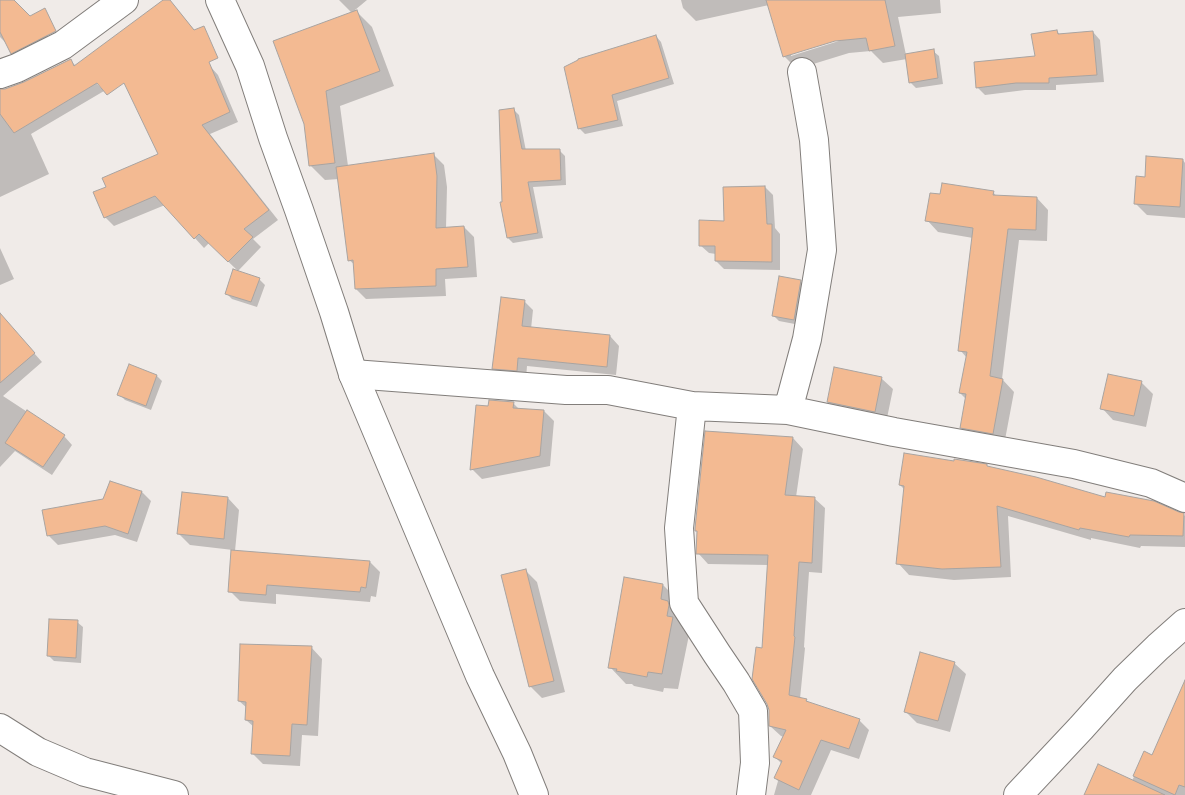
<!DOCTYPE html>
<html>
<head>
<meta charset="utf-8">
<style>
	body { margin:0 }
	canvas { display:block; background:#f0ebe8 }
</style>
</head>
<body>
<canvas width="1185" height="795"></canvas>
<script>
const g = document.querySelector('canvas').getContext('2d');
g.lineJoin = 'round';
function fill(path, color) { g.fillStyle = color; g.fill(path, 'evenodd'); }
const poly = rows => new Path2D(rows.map(r => 'M' + r).join(''));
function stroke(path, color, width, dash) { g.strokeStyle = color; g.lineWidth = width; g.lineCap = dash ? 'butt' : 'round'; g.setLineDash(dash || []); g.stroke(path); }
fill(poly([
	[0,0,12,0,59,47,23,64,12,53,7,44,0,37],
	[165,0,169,0,176,8,211,50,184,75,209,65,218,75,238,122,210,134,278,220,253,239,261,247,238,271,209,243,204,248,165,205,114,226,105,217,107,187,160,154],
	[339,0,367,0,355,10,372,27,394,86,340,106,348,166,433,154,444,165,447,187,446,228,464,227,474,237,477,277,445,279,446,296,366,299,356,289,355,265,349,260,339,179,325,180,310,165,305,124,352,13],
	[681,0,940,0,941,13,898,17,906,55,933,51,939,56,943,84,916,88,910,82,907,59,883,63,871,51,849,53,797,69,784,56,769,5,696,21,683,8],
	[841,38,842,40,791,56,791,53],
	[1057,31,1060,35,1093,32,1100,40,1104,82,1056,85,1056,90,1025,90,985,95,977,87,1036,57],
	[656,36,661,42,674,84,617,101,623,126,585,134,579,128],
	[70,60,76,66,78,65,104,91,31,134,49,174,0,197,0,90,5,90,23,84],
	[514,110,519,115,526,151,559,150,565,156,566,185,533,187,543,238,513,243,508,238,503,203],
	[1183,160,1185,163,1185,218,1147,215,1135,203,1146,179],
	[765,187,773,195,775,228,780,234,780,270,724,269,716,261,716,254,709,253,700,245],
	[993,192,997,197,1037,198,1048,210,1047,241,1019,240,1002,379,1014,392,1004,445,973,439,961,427,966,399,960,393,967,358,960,350,973,238,938,232,927,220,941,196],
	[0,248,14,279,0,285],
	[259,279,265,285,257,307,232,299,226,293],
	[800,281,806,287,800,325,779,321,773,315],
	[524,301,533,310,531,329,610,336,619,346,616,375,527,366,526,379,503,377,494,368],
	[0,335,18,335,42,362,3,396,64,436,72,445,52,475,15,451,0,467],
	[157,376,162,381,151,410,125,400,119,394],
	[881,378,893,389,886,423,840,413,828,402],
	[1141,382,1153,394,1146,427,1113,420,1102,408],
	[513,403,519,409,544,411,554,421,550,466,482,479,472,469,489,407],
	[793,438,803,449,796,497,814,498,825,508,822,573,809,572,804,647,805,648,800,699,806,700,809,703,859,720,869,730,859,759,831,750,811,795,774,795,778,781,776,778,782,764,775,757,784,737,781,736,770,726,770,710,763,649,768,565,708,564,698,553],
	[989,468,1106,499,1183,514,1185,516,1185,547,1141,546,1140,548,1091,538,1091,540,1008,516,1011,577,954,580,909,575,898,563,905,490,900,485],
	[142,492,151,501,137,542,115,535,58,545,49,536,43,511],
	[228,498,239,510,235,551,370,562,380,572,376,597,371,596,370,602,276,594,276,604,240,601,230,591,233,550,190,545,179,534],
	[526,571,537,582,565,692,542,698,530,686],
	[663,585,679,601,685,622,683,629,689,635,678,689,664,688,663,692,634,686,632,684,626,684,610,667],
	[77,622,83,627,81,663,54,661,48,655],
	[311,647,322,659,318,736,302,735,300,766,263,764,252,753,254,727,246,720,247,708,239,701],
	[954,663,966,674,950,732,917,723,905,711],
	[1185,729,1185,795,1095,795,1132,781,1145,753,1152,756]
]), '#0003');
const building = poly([
	[0,0,14,0,30,16,45,8,56,31,11,54,0,32,0,0],
	[163,0,170,0,194,30,204,26,218,58,209,62,230,112,202,125,269,210,244,229,253,237,228,262,199,234,194,239,155,196,104,218,93,192,106,187,102,178,158,154,124,83,107,95,97,83,14,133,0,114,0,89,5,89,24,82,71,59,74,66,163,0],
	[766,0,885,0,895,46,869,51,866,38,835,41,783,57,766,0],
	[357,10,380,71,326,91,335,163,309,166,304,124,273,41,357,10],
	[1057,30,1058,34,1093,31,1097,75,1049,78,1049,83,1016,83,976,88,974,62,1035,56,1031,34,1057,30],
	[656,35,669,78,612,95,618,120,578,129,564,67,578,60,578,59,656,35],
	[934,49,938,78,909,83,905,54,934,49],
	[514,108,522,149,560,149,561,180,528,182,538,233,507,238,500,202,502,202,499,110,514,108],
	[434,153,437,176,436,228,464,226,468,267,436,269,436,286,355,289,353,260,348,261,336,167,434,153],
	[1146,156,1183,159,1180,207,1134,204,1136,176,1145,177,1146,156],
	[942,183,994,191,993,195,1037,197,1036,230,1008,229,990,376,1003,379,993,434,960,428,966,394,959,393,967,352,958,351,973,228,925,221,930,193,940,194,942,183],
	[765,186,767,224,772,224,772,262,715,261,715,246,699,246,699,220,724,221,723,187,765,186],
	[233,269,260,278,251,302,225,294,233,269],
	[779,276,801,280,794,320,772,316,779,276],
	[501,297,525,300,522,326,610,335,607,367,518,358,517,371,492,369,501,297],
	[0,313,35,353,0,383,0,313],
	[129,364,157,375,146,406,117,395,129,364],
	[834,367,882,377,875,412,827,402,834,367],
	[1108,374,1142,381,1134,416,1100,409,1108,374],
	[489,400,514,402,513,408,544,410,540,456,470,470,476,405,488,406,489,400],
	[27,410,65,435,43,467,5,443,27,410],
	[705,431,793,437,785,495,815,497,812,563,799,562,794,636,795,637,789,695,807,699,806,701,860,719,849,749,821,740,799,790,774,778,782,761,773,757,786,730,769,726,769,710,767,704,752,679,756,647,762,648,768,555,696,554,697,531,695,531,695,528,705,431],
	[904,453,954,461,954,459,987,464,987,466,1036,477,1105,497,1106,492,1154,501,1179,512,1184,513,1183,536,1130,535,1129,537,1080,528,1079,530,997,506,1001,567,942,569,896,564,904,486,899,485,904,453],
	[110,481,141,491,142,491,128,534,105,526,47,536,42,510,103,499,110,481],
	[182,492,228,497,224,539,177,534,182,492],
	[231,550,370,561,366,588,361,587,360,592,267,585,266,595,228,592,231,550],
	[526,569,554,681,529,687,501,575,526,569],
	[624,577,663,584,661,599,668,601,669,605,667,616,673,617,662,674,648,672,647,677,616,671,617,669,608,668,624,577],
	[49,619,78,620,76,658,47,656,49,619],
	[240,644,312,646,307,725,292,724,290,756,251,754,253,721,245,720,246,702,238,701,240,644],
	[920,652,955,662,938,721,904,712,920,652],
	[1185,680,1185,787,1179,785,1175,795,1133,776,1144,751,1152,755,1185,680],
	[1098,764,1165,795,1084,795,1098,764]
]);
fill(building, '#f3ba92');
stroke(building, '#a9a4a1', 1);
const street = poly([
	[0,74,17,68,63,45,124,0],
	[353,374,566,390,608,390,692,406,788,410,894,432,1074,464,1151,483,1185,498],
	[692,406,679,528,684,603,717,654,736,682,753,711,755,763,751,795],
	[788,410,807,339,822,250,814,140,802,72],
	[0,728,38,752,85,772,174,795],
	[1018,795,1081,728,1125,679,1158,647,1185,623]
]);
const secondary = poly([
	[220,0,250,66,273,138,299,210,334,312,353,374,480,676,517,753,534,795]
]);
stroke(street, '#827e7b', 30);
stroke(secondary, '#827e7b', 30);
stroke(street, '#fff', 28);
stroke(secondary, '#fff', 28);
</script>
</body>
</html>
